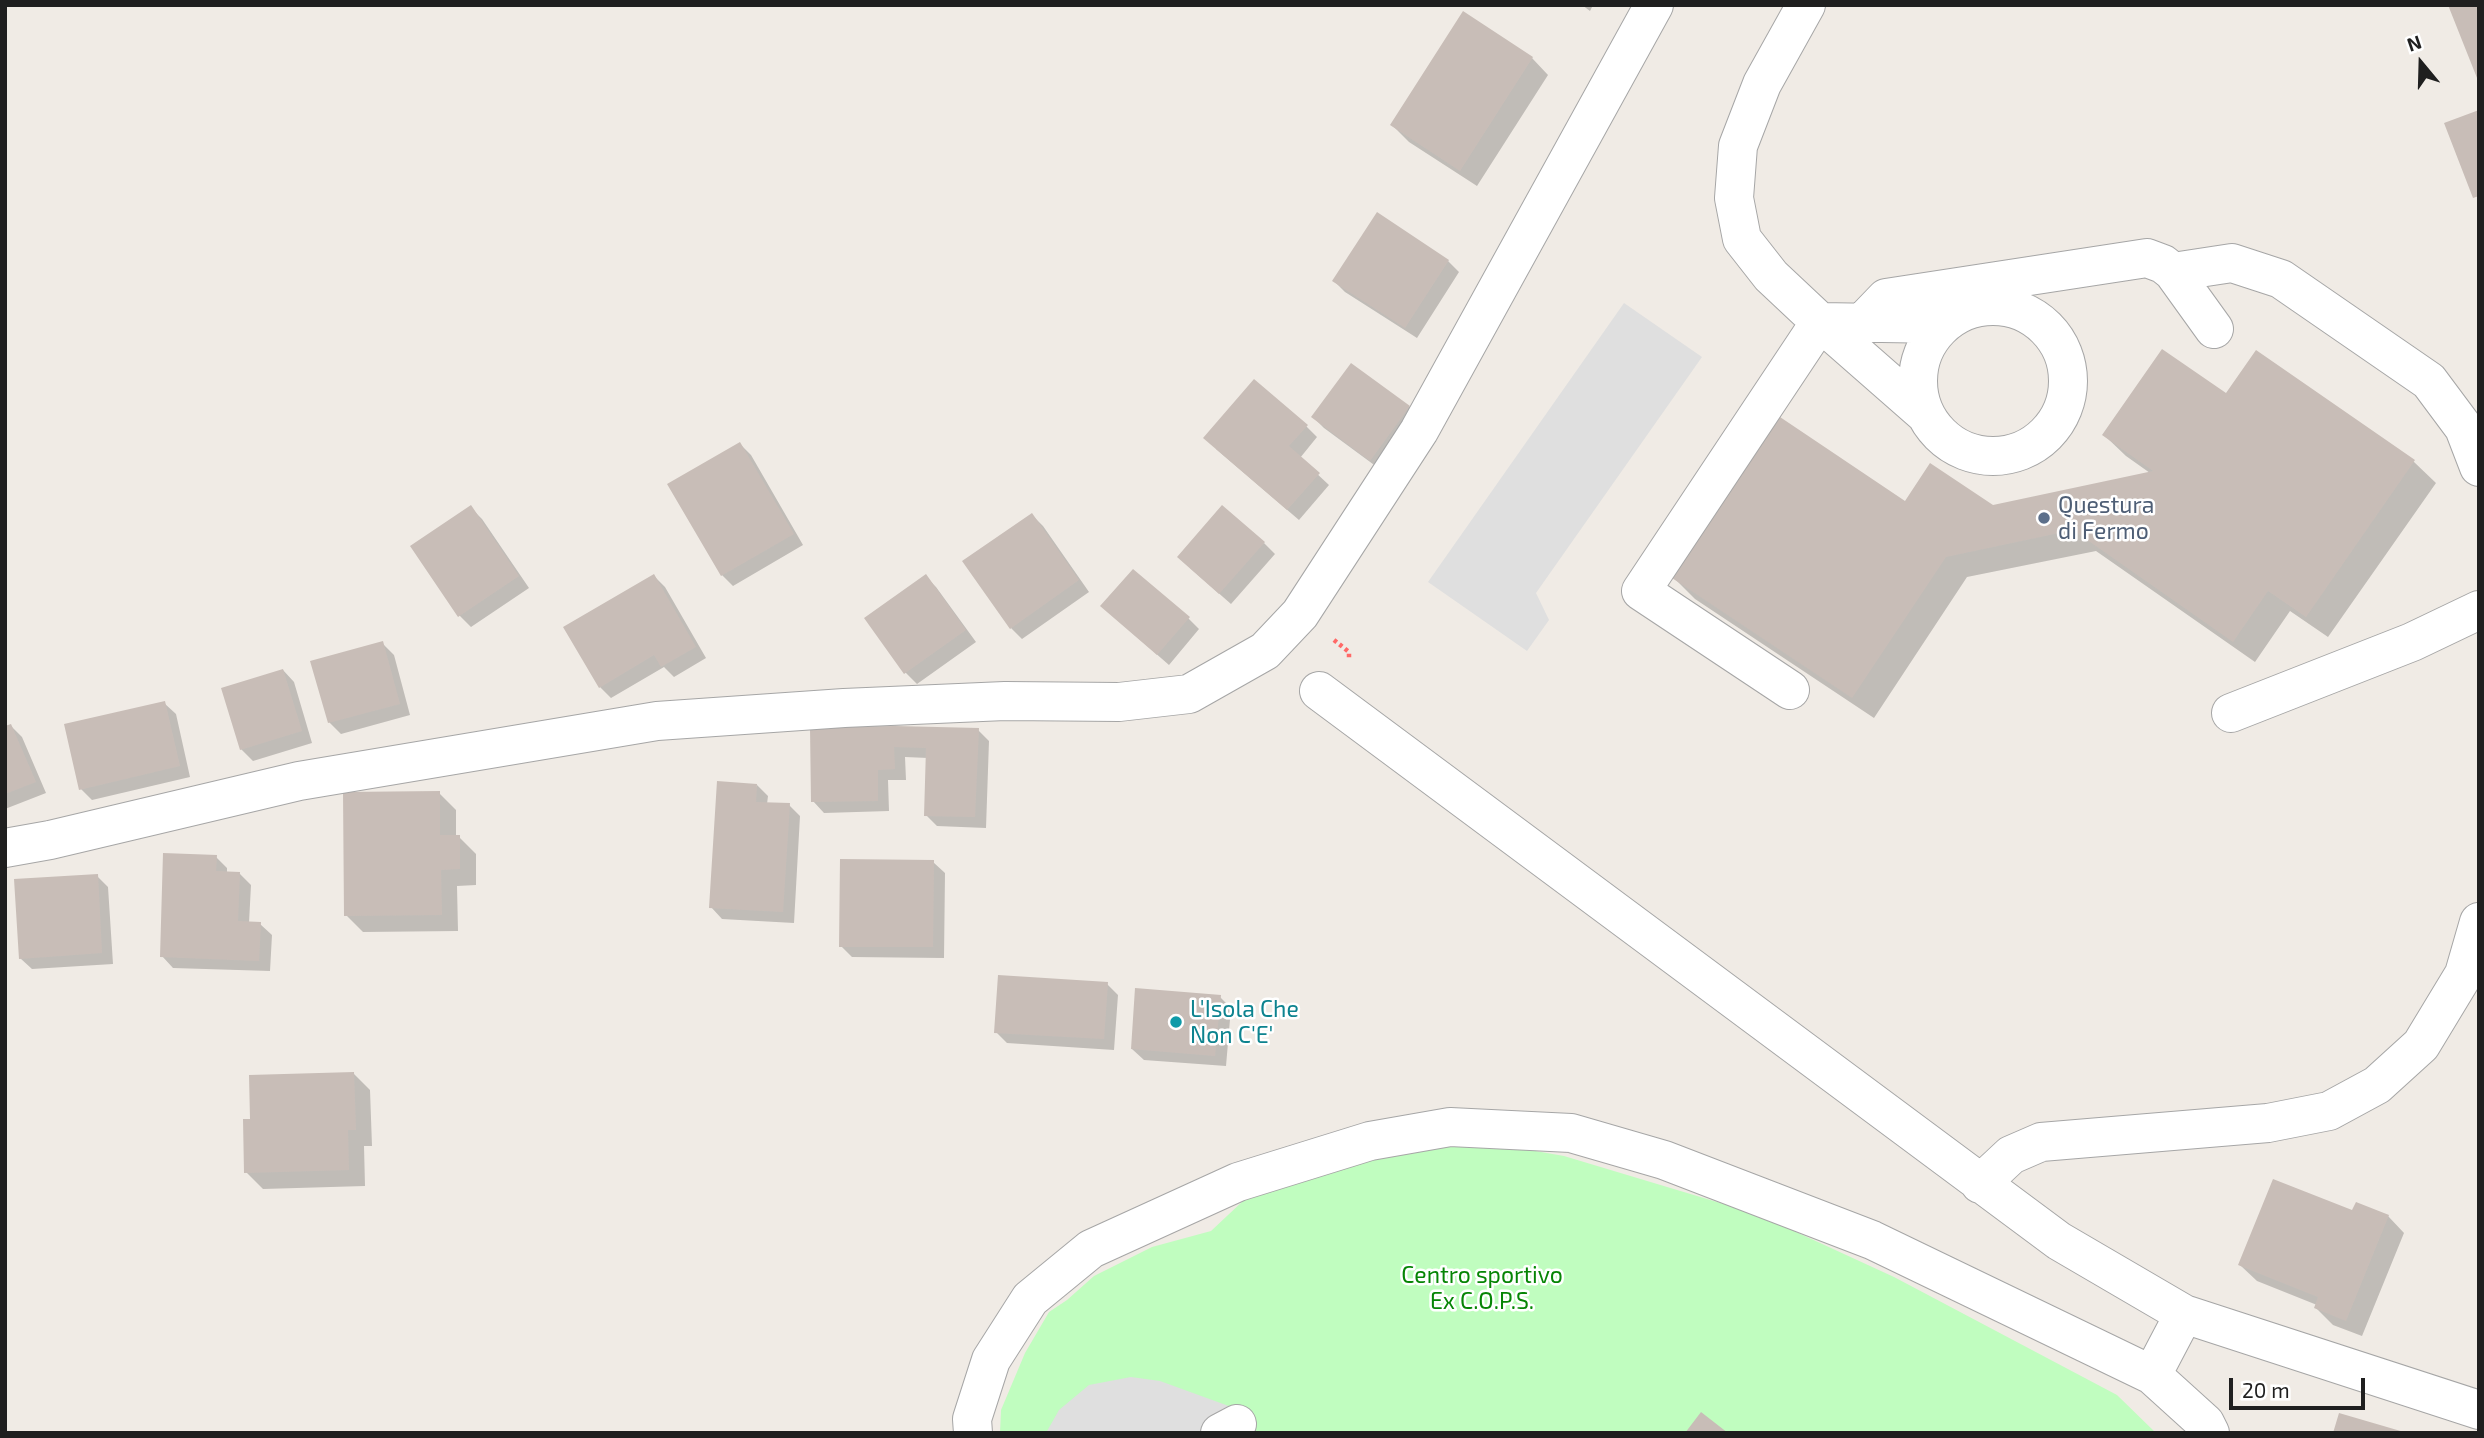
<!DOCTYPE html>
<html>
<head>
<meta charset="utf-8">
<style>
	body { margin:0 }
	#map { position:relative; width:2484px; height:1438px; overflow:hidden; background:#f0ebe5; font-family:"Exo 2",sans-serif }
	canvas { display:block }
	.frame { position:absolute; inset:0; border:7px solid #1f1f1f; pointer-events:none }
	.north { position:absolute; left:2386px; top:28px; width:70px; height:70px; -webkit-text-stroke:5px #fff; paint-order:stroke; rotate:341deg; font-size:19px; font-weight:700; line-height:28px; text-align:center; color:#1f1f1f }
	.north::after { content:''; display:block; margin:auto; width:24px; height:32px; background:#1f1f1f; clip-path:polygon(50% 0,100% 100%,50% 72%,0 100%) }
	.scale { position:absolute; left:2229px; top:1378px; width:136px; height:32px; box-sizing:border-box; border:4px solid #1f1f1f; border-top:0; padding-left:9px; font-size:21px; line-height:24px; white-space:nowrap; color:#1f1f1f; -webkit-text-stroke:5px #fff; paint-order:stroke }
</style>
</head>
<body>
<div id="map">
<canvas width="2484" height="1438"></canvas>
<div class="frame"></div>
<div class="north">N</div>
<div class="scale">20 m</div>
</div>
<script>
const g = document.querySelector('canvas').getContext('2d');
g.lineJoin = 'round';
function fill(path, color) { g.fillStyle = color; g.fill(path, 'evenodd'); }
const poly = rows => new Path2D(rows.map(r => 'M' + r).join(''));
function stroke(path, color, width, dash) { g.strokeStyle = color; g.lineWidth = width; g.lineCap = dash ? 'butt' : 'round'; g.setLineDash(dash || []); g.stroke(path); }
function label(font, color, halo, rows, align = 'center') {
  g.font = font + ' "Exo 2",sans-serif'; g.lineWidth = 5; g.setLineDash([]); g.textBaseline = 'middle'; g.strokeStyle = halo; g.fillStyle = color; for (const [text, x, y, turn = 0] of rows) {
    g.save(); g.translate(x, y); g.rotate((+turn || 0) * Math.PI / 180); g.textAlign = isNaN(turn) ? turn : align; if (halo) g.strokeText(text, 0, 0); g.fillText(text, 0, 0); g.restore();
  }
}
fill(poly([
	[1484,1142,1564,1156,1757,1214,1894,1277,2117,1395,2156,1433,1000,1433,1001,1410,1025,1353,1049,1312,1067,1300,1094,1276,1152,1247,1211,1231,1244,1200,1367,1150]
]), '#c0fdbf');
fill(poly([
	[1624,303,1702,357,1536,593,1549,620,1527,651,1428,582],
	[1131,1377,1160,1381,1237,1409,1231,1433,1046,1433,1059,1410,1089,1385]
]), '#dfdfdf');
fill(poly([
	[1582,5,1593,5,1590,11],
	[1532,58,1548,75,1477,186,1409,142,1392,125],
	[1448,261,1459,272,1417,338,1345,292,1334,281],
	[2257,352,2414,462,2436,483,2328,637,2290,611,2255,662,2096,551,1967,577,1874,718,1695,599,1674,578,1905,503,1992,507,2150,473,2126,456,2104,435,2226,396],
	[1409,407,1420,418,1381,470,1324,428,1313,417],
	[1306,426,1317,437,1300,458,1329,485,1299,520,1216,449],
	[740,444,751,455,803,545,733,586,722,575],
	[471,508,482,519,529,588,471,627,460,616,413,547],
	[1032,515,1043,526,1089,592,1022,639,1011,628],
	[1264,543,1275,554,1231,604,1190,568],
	[654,576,665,587,706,658,674,677,664,667,611,698,600,687],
	[925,576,936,587,976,642,917,684,906,673,866,618],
	[1114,617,1188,618,1199,629,1169,665],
	[382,643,394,655,410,715,341,734,329,722],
	[283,670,294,682,312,743,253,761,241,749],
	[164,703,176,714,190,777,92,800,81,789],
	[5,724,7,727,11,726,22,737,46,793,5,809],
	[812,728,978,730,989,741,986,828,937,826,926,815,928,758,905,757,906,780,888,780,889,811,824,813,813,801],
	[757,785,768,796,767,804,789,805,800,816,794,923,722,919,711,907],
	[439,793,456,810,456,837,459,837,476,854,476,885,457,886,458,931,363,932,346,915],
	[216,857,227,868,227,873,240,874,251,885,249,923,260,924,272,935,270,971,173,968,162,956],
	[933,862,945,873,944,958,852,957,841,946],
	[97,876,108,887,113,964,32,969,20,958],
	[1107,984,1118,995,1114,1050,1007,1043,996,1032],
	[1220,997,1231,1008,1226,1066,1144,1060,1132,1049],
	[353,1073,370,1090,372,1146,364,1146,365,1186,263,1189,246,1172,252,1121],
	[2353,1213,2388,1216,2404,1233,2362,1336,2333,1325,2316,1308,2317,1305,2257,1281,2240,1265]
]), '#0003');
fill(poly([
	[2448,5,2479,5,2479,83],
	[1463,11,1533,57,1460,171,1390,125],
	[2479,110,2479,196,2473,198,2444,123],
	[1377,212,1449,260,1405,328,1332,281],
	[2162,349,2226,393,2256,350,2415,460,2306,617,2268,591,2233,642,2073,530,1946,557,1852,698,1672,578,1780,417,1905,501,1930,463,1993,505,2153,471,2102,435],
	[1351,363,1410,406,1370,461,1311,417],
	[1254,379,1308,425,1289,446,1320,473,1287,510,1203,438],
	[740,442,794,534,721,576,667,484],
	[471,505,519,576,458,617,410,546],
	[1222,505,1265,542,1219,594,1177,557],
	[1032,513,1079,580,1010,629,962,561],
	[1133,569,1190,617,1157,655,1100,606],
	[654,574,696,647,661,667,654,655,599,688,563,627],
	[926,574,966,630,904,674,864,618],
	[383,641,400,704,328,723,310,661],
	[283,669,302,731,240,750,221,688],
	[165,701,180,766,79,790,64,724],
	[11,724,36,782,5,794,5,726],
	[895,726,979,728,975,817,924,816,926,748,894,747,895,769,878,770,878,801,811,802,810,727],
	[717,781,757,784,756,802,790,803,783,912,709,908],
	[440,791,440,835,460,835,460,869,441,870,442,915,344,916,343,792],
	[163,853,217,855,216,871,240,872,238,921,261,922,259,961,160,957],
	[840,859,934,860,933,947,839,947],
	[98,874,102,953,19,959,14,879],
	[998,975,1108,982,1104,1039,994,1033],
	[1135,988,1221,995,1215,1056,1131,1049],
	[354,1072,356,1130,348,1130,349,1170,244,1173,243,1119,250,1119,249,1075],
	[2273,1179,2352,1210,2356,1202,2389,1215,2346,1321,2314,1308,2318,1297,2238,1265],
	[1701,1412,1728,1433,1685,1433],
	[2339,1413,2404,1432,2404,1433,2333,1433]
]), '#c8bdb7');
const minor = poly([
	[2173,272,2232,263,2281,279,2429,381,2464,428,2479,467],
	'1918 381a75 75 0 1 1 150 0a75 75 0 1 1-150 0Z',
	[1860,325,1886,298,2147,258,2163,264,2173,272,2214,329],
	[1925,414,1820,322,1944,324],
	[1790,690,1641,591,1820,322,1771,276,1742,239,1734,198,1738,146,1762,84,1806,5],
	[1319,691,2059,1241,2184,1314,2479,1410],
	[2231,713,2412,642,2479,610],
	[5,848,50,840,299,781,657,721,844,708,1005,701,1119,702,1189,694,1265,651,1300,614,1419,431,1654,5],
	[1980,1184,2011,1155,2041,1142,2268,1123,2329,1111,2377,1085,2421,1045,2464,974,2479,922],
	[2152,1375,2184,1314],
	[973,1433,972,1419,991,1360,1030,1299,1091,1249,1238,1182,1370,1141,1450,1127,1571,1133,1664,1160,1872,1240,2152,1375,2205,1423,2210,1433],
	[1220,1433,1237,1424]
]);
stroke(minor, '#a6a6a6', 40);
stroke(poly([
	[1334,640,1349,652,1349,659]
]), '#ff6967', 4.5, [3.5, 3.5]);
stroke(minor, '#fff', 38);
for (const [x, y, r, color] of [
	[2044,518,7,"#5c6f8a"],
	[1176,1022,7,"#0f9aa8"]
]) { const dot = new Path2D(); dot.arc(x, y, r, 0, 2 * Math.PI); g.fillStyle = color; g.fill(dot); stroke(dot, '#fff', 2.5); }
label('23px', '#4e5e75', '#fff', [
	["Questura",2058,505],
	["di Fermo",2058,531]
], 'left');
label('23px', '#0d838f', '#fff', [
	["L'Isola Che",1190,1009],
	["Non C'E'",1190,1035]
], 'left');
label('23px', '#068505', '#fff', [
	["Centro sportivo",1482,1275],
	["Ex C.O.P.S.",1482,1301]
]);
</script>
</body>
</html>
